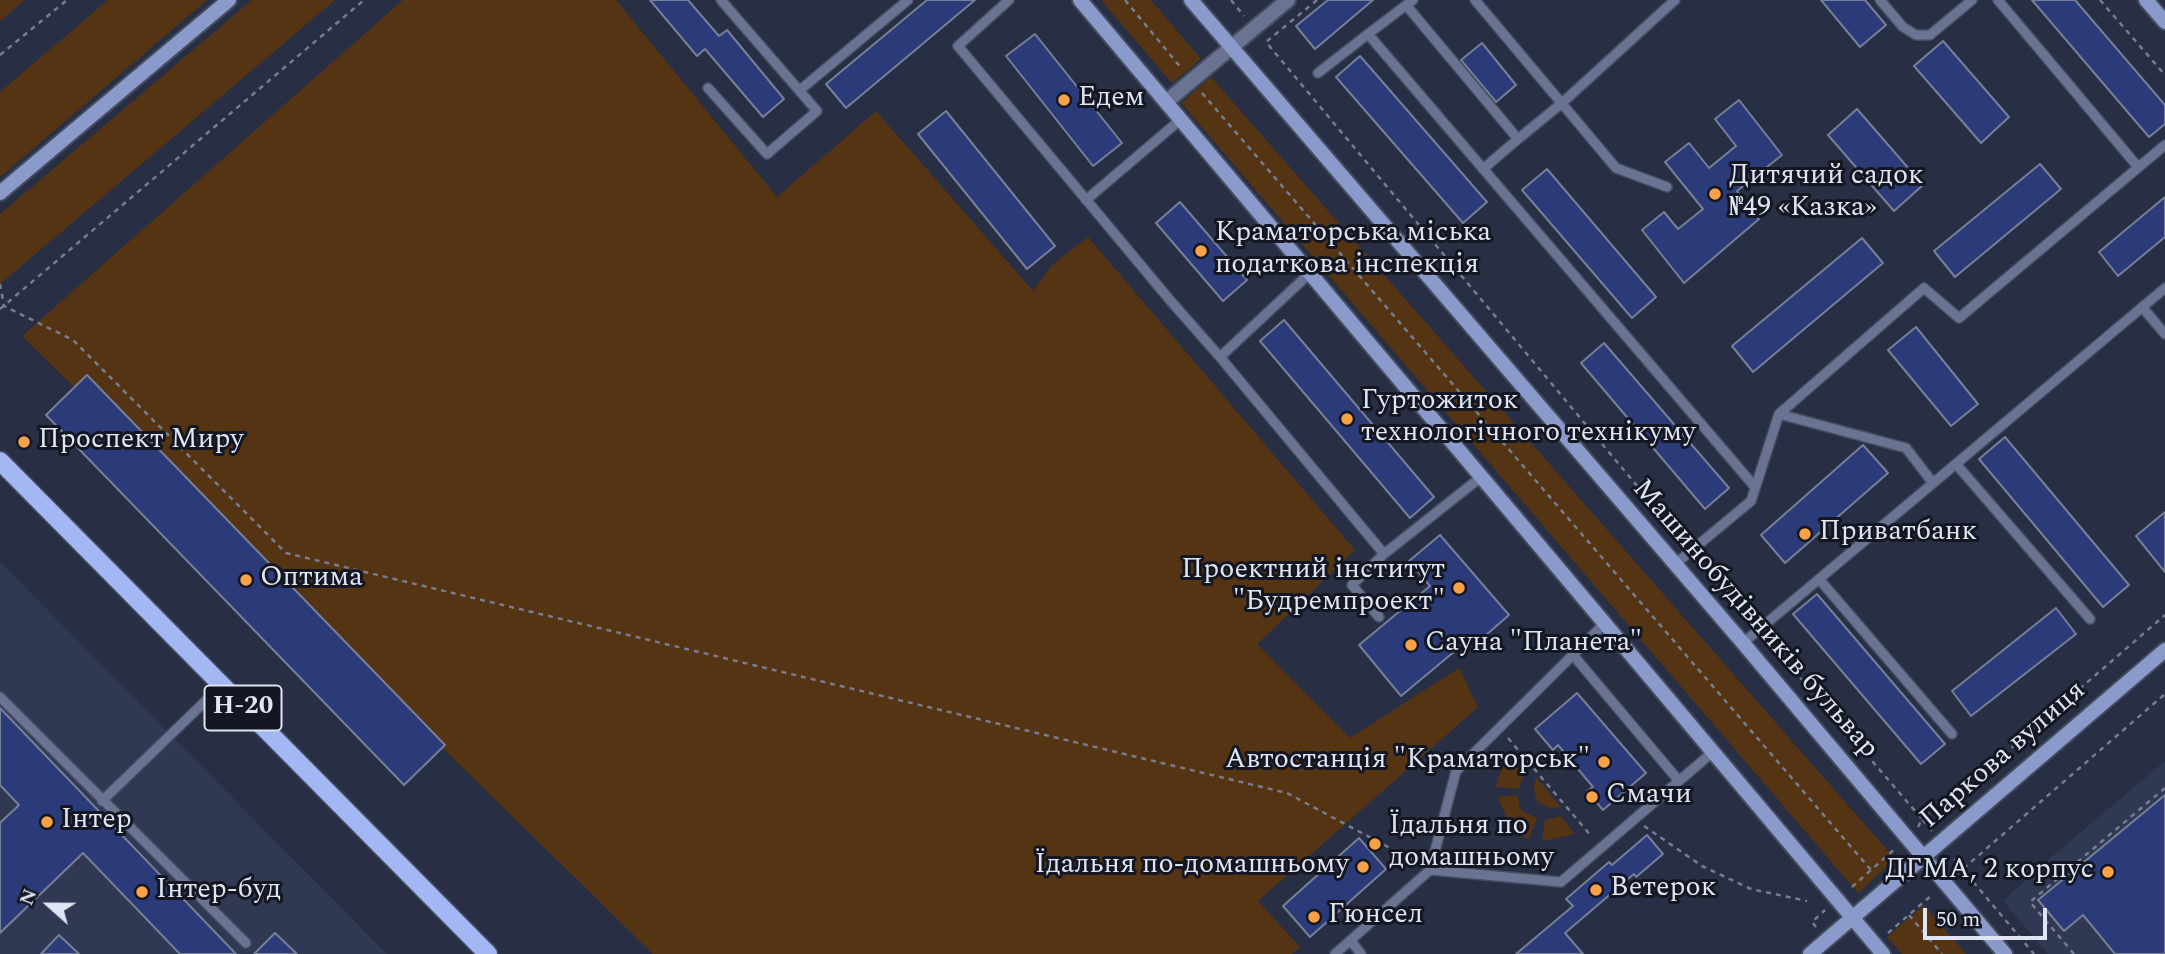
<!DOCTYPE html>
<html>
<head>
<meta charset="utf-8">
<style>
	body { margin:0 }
	#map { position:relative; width:2165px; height:954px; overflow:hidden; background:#282f44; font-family:Spectral,serif }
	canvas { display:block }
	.north { position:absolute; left:14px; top:870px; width:70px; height:70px; -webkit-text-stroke:5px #141721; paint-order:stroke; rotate:291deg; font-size:19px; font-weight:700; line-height:28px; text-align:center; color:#e0e5f3 }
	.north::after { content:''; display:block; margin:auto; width:24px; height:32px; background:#e0e5f3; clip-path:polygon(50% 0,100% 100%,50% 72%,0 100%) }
	.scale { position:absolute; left:1923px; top:908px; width:124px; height:32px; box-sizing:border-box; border:4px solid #e0e5f3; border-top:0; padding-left:9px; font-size:21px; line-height:24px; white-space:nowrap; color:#e0e5f3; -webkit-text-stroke:5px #141721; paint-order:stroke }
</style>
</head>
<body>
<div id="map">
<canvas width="2165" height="954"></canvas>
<div class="north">N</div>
<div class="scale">50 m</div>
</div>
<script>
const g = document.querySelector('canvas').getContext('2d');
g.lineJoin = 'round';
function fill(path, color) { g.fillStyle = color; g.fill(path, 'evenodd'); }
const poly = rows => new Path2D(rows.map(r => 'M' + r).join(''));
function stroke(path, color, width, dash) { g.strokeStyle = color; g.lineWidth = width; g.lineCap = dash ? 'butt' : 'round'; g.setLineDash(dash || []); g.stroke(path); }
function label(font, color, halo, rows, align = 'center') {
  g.font = font + ' Spectral,serif'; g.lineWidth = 6; g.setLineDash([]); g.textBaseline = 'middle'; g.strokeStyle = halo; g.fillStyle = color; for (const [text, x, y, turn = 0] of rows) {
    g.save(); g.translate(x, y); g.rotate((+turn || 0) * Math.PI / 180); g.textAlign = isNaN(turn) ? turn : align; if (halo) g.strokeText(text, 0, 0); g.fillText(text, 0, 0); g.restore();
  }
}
fill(poly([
	[0,562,387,954,0,954],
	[2165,761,2165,954,2048,954,2003,901,2048,860]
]), '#303853');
fill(poly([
	[0,0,25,0,0,21],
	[108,0,207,0,0,177,0,92],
	[252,0,335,0,0,284,0,214],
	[403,0,616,0,777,197,876,111,1033,291,1052,265,1088,237,1355,550,1257,644,1350,738,1459,668,1478,707,1258,901,1300,947,1291,954,653,954,22,336],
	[1101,0,1151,0,1201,59,1172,83],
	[1211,77,1895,859,1858,893,1181,103],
	[1505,757,1524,773,1519,789,1496,787],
	[1536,777,1561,807,1549,808,1538,802,1535,796,1534,786],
	[1518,795,1519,805,1522,811,1537,818,1529,839,1516,834,1509,824,1498,797],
	[1561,816,1575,834,1542,841,1545,820],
	[1924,905,1966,954,1902,954,1887,937]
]), '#553414');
const building = poly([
	[650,0,688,0,719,36,727,30,784,99,763,117,705,49,697,56,650,0],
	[927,0,975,0,846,108,826,84,927,0],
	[1328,0,1373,0,1315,49,1296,26,1328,0],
	[1821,0,1865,0,1886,25,1860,47,1821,0],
	[2032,0,2075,0,2165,105,2165,124,2149,137,2032,0],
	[1035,34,1122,143,1093,166,1006,56,1035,34],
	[1943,41,2009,117,1981,143,1914,66,1943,41],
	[1482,43,1516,85,1496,102,1461,60,1482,43],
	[1360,56,1487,202,1463,223,1336,77,1360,56],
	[1739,100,1782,155,1737,191,1759,219,1684,283,1642,230,1664,212,1678,229,1703,209,1665,162,1689,143,1709,168,1736,146,1715,119,1739,100],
	[1857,109,1923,185,1894,211,1828,135,1857,109],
	[946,111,1055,246,1027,269,918,134,946,111],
	[2040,164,2061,189,1955,277,1934,251,2040,164],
	[1547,169,1656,297,1632,318,1522,190,1547,169],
	[2165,197,2165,237,2118,276,2099,252,2165,197],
	[1180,202,1247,280,1223,301,1156,223,1180,202],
	[1862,238,1883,263,1753,372,1732,346,1862,238],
	[1284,320,1434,497,1410,518,1260,341,1284,320],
	[1916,327,1978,404,1951,426,1888,350,1916,327],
	[1604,343,1729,488,1705,509,1581,363,1604,343],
	[87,375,445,745,404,785,46,415,87,375],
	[2005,437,2129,585,2103,607,1979,459,2005,437],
	[1863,445,1888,473,1785,563,1761,535,1863,445],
	[2165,512,2165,572,2136,536,2165,512],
	[1440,535,1509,615,1478,642,1473,636,1401,696,1359,645,1430,586,1409,561,1440,535],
	[1817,594,1945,744,1921,764,1793,614,1817,594],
	[2056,608,2076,634,1971,716,1952,691,2056,608],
	[1577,693,1646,773,1603,810,1587,791,1593,787,1558,745,1553,750,1535,729,1577,693],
	[0,708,236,954,180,954,83,853,0,933,0,823,19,805,0,785,0,708],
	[2165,795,2165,954,2115,954,2083,915,2064,931,2038,900,2165,795],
	[1647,835,1663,854,1636,877,1634,874,1565,933,1583,954,1516,954,1573,906,1566,899,1609,862,1612,865,1647,835],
	[1359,838,1386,869,1310,937,1283,906,1359,838],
	[275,933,297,954,254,954,275,933],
	[59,935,79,954,41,954,59,935]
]);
fill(building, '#2b3a78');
stroke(building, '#767f98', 2);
const lane = poly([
	[1009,0,958,46,1169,299,1220,357,1310,273],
	[1413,0,1368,34,1755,487],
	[1475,0,1616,168,1667,187],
	[1880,0,1903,27,1916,35,1930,35,1972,0],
	[1998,0,2138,167],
	[1406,5,1518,139,1483,169],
	[1318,73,1368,34],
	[708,88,767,154,817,111,721,0],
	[800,90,908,0],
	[1518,139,1562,103,1675,0],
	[1086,200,1180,120],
	[2142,307,2165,334],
	[1220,357,1384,554],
	[1779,414,1906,448,1933,483],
	[1956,464,2090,619],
	[1674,565,1751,501,1779,414,1924,288,1959,318,2165,145],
	[1819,579,1952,734],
	[1379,617,1352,585,1384,554,1481,477],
	[1743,643,2165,288],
	[1573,655,1679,781],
	[0,697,246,943],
	[102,801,221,686],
	[1430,870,1561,882,1714,751],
	[1351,941,1361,954],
	[1335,954,1430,870,1456,771,1604,624]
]);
const street = poly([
	[1166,102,1288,0]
]);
const secondary = poly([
	[1080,0,1883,954],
	[1191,0,1743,643,2005,954],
	[2146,0,2165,22],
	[0,193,229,0],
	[1810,954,2165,650]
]);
const primary = poly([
	[0,461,488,954]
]);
stroke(lane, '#454c60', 12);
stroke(street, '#454c60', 18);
stroke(secondary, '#454c60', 18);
stroke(primary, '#454c60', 21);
stroke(poly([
	[1125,0,1182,69],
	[1231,0,1244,16],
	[1317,0,1266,42,1684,542],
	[2100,0,2165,75],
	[0,55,67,0],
	[1202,93,1871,870],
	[0,284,4,306,73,340,286,553,1287,793,1418,863],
	[0,309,364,0],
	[1700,560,1750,619],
	[1768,640,1922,819,1918,827],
	[1508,738,1592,837],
	[1644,826,1702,866,1751,889,1807,901],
	[1932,831,1922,819,1995,762,2165,615],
	[1954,859,2034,954],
	[1956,875,2165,694],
	[1852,887,1897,847],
	[1909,915,1942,954],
	[1816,927,1812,922,1825,910],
	[1888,933,1933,894],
	[2074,954,2030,902,2165,788]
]), '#777d8f', 2.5, [5, 5]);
stroke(lane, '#6a7492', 9);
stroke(street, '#6a7492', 14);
stroke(secondary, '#8a9aca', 14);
stroke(primary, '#a3b7f5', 18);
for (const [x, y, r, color] of [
	[1064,100,7,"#f7a149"],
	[1715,194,7,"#f7a149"],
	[1201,251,7,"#f7a149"],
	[1347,419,7,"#f7a149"],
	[24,442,7,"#f7a149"],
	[1805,534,7,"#f7a149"],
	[246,580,7,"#f7a149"],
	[1459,588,7,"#f7a149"],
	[1411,645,7,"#f7a149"],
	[1604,762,7,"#f7a149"],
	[1592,797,7,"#f7a149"],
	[47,822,7,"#f7a149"],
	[1375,844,7,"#f7a149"],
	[1363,867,7,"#f7a149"],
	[2108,872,7,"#f7a149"],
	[1596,890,7,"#f7a149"],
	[142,892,7,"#f7a149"],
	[1314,917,7,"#f7a149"]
]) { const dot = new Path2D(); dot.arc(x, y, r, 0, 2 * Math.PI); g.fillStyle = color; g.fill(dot); stroke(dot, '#141721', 2.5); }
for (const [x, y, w] of [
	[243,708,77]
]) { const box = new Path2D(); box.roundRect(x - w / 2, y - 22.5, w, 45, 5); g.fillStyle = '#141721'; g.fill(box); stroke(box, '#e0e5f3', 2); }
label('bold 26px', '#e0e5f3', null, [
	["Н-20",243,708]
]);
label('28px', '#e0e5f3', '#141721', [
	["Едем",1078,100],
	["Дитячий садок",1729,178],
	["№49 «Казка»",1729,210],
	["Краматорська міська",1215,235],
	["податкова інспекція",1215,267],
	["Гуртожиток",1361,403],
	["технологічного технікуму",1361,435],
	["Проспект Миру",38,442],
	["Приватбанк",1819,534],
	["Проектний інститут",1445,572,"right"],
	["\"Будремпроект\"",1445,604,"right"],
	["Оптима",260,580],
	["Сауна \"Планета\"",1425,645],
	["Автостанція \"Краматорськ\"",1590,762,"right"],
	["Смачи",1606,797],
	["Інтер",61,822],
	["Їдальня по",1389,828],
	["домашньому",1389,860],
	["Їдальня по-домашньому",1349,867,"right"],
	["ДГМА, 2 корпус",2094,872,"right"],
	["Ветерок",1610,890],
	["Інтер-буд",156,892],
	["Гюнсел",1328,917]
], 'left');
label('28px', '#e0e5f3', '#141721', [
	["Машинобудівників бульвар",1754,620,49],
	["Паркова вулиця",2004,756,-41]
]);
</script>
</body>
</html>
